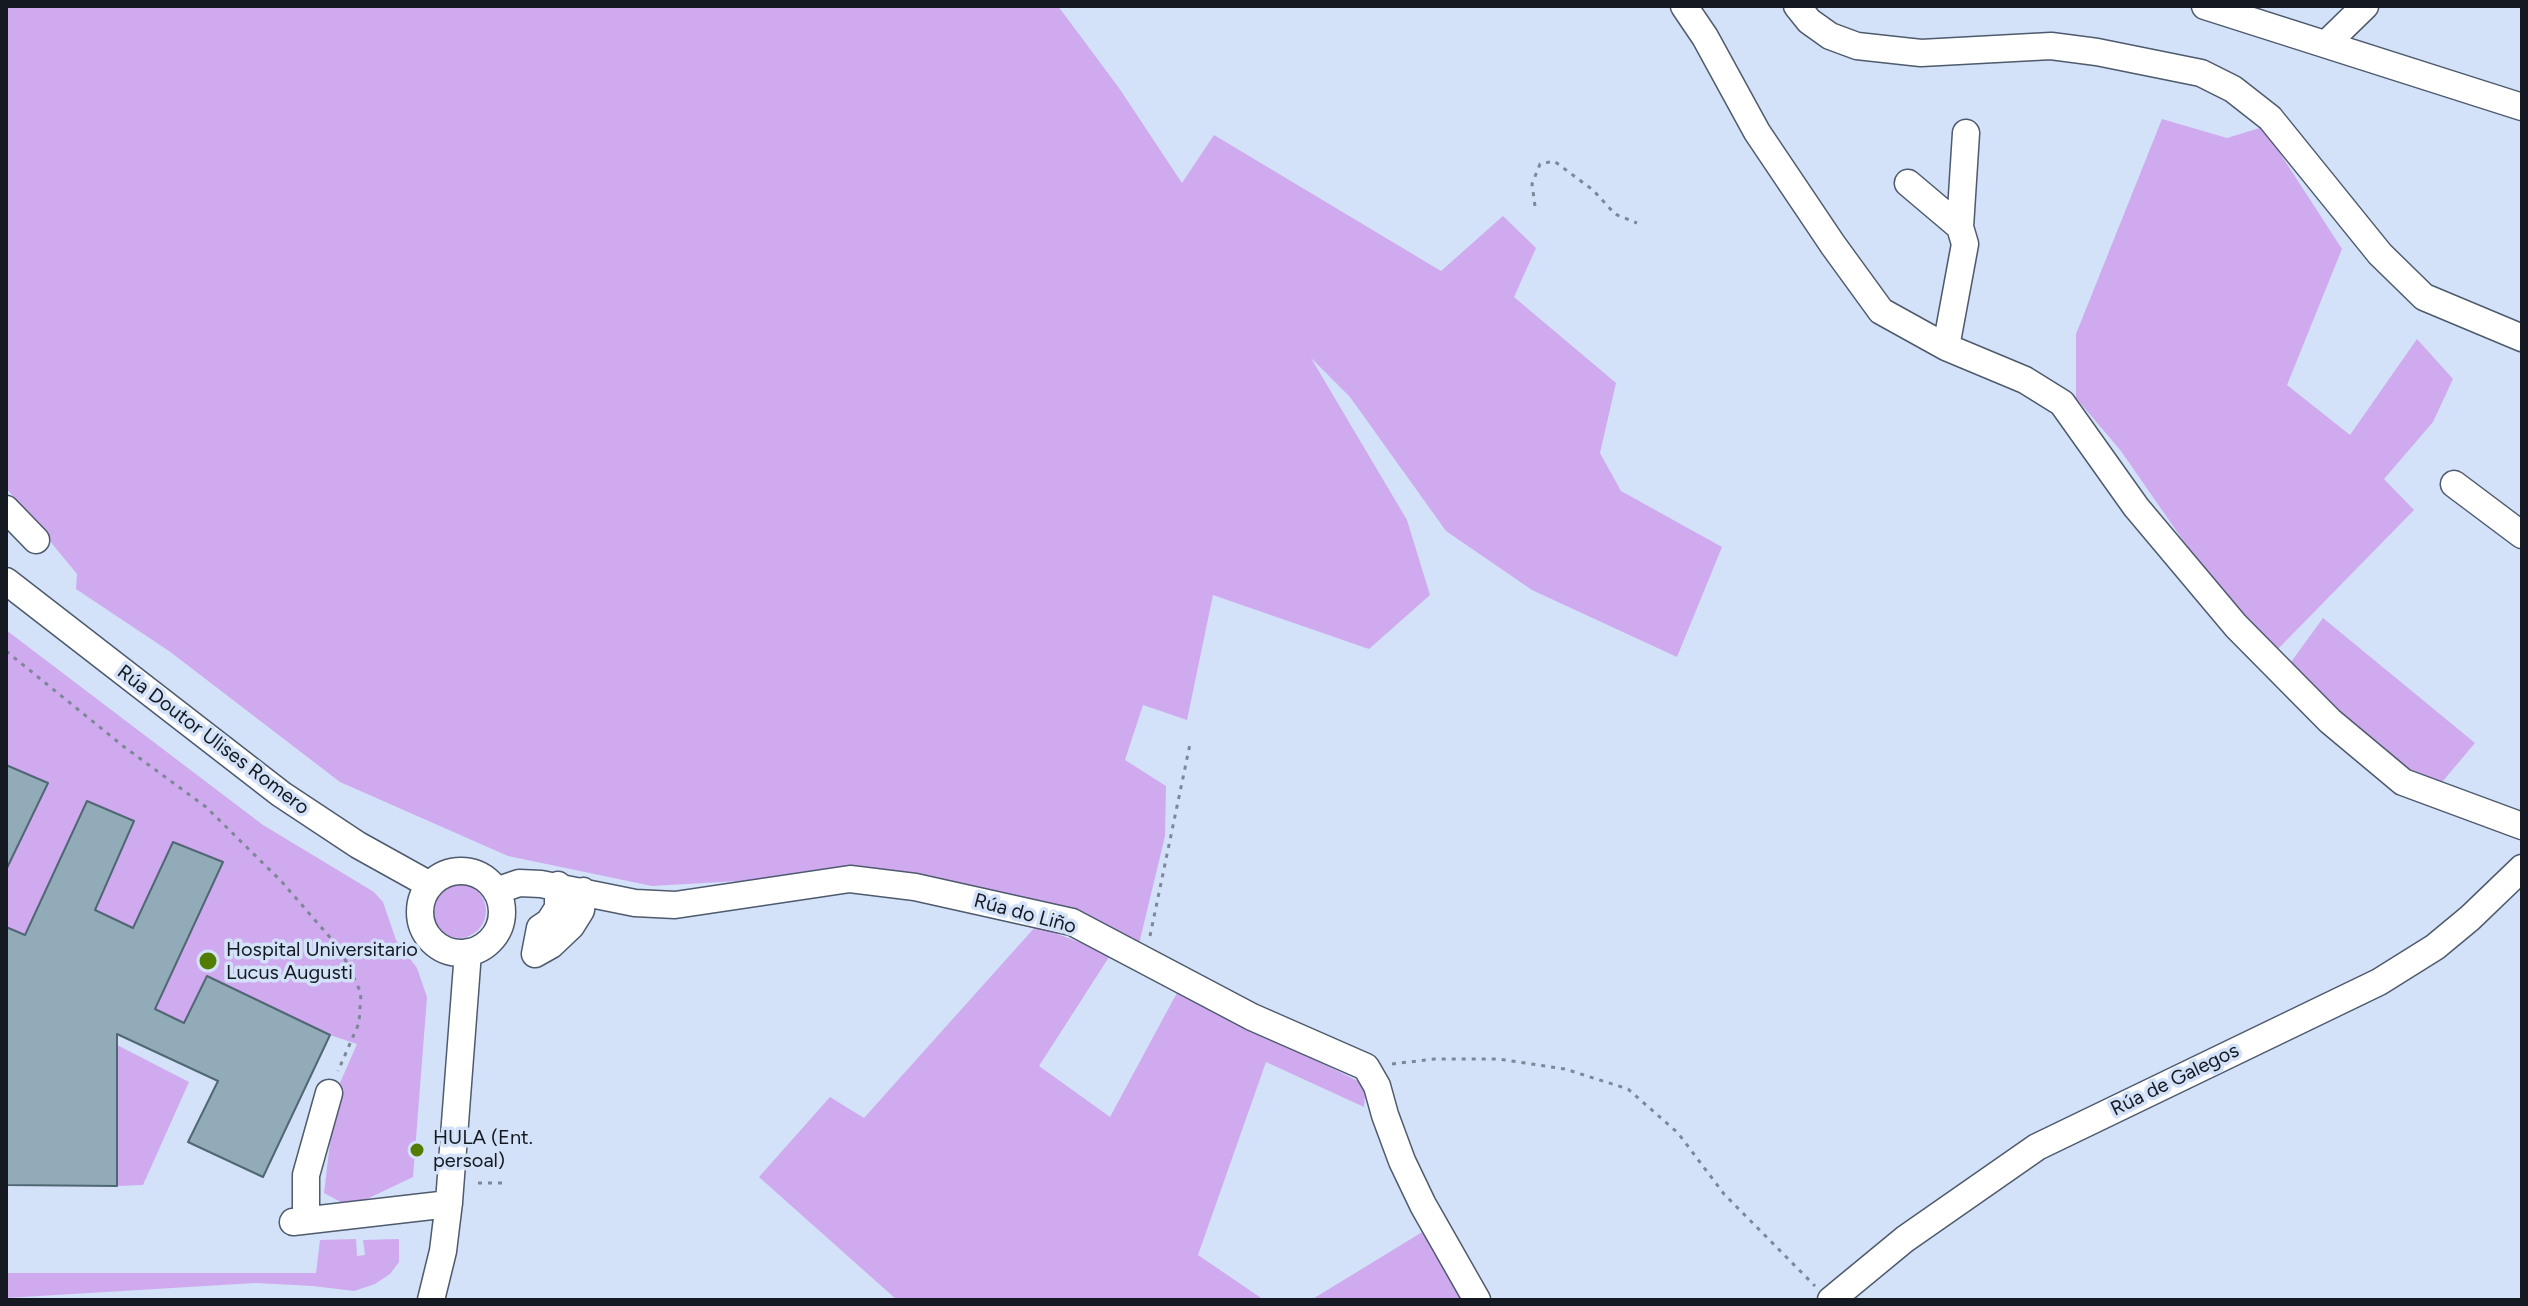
<!DOCTYPE html>
<html>
<head>
<meta charset="utf-8">
<style>
	body { margin:0 }
	#map { position:relative; width:2528px; height:1306px; overflow:hidden; background:#d3e2f8; font-family:Figtree,sans-serif }
	canvas { display:block }
	.frame { position:absolute; inset:0; border:8px solid #151a22; pointer-events:none }
</style>
</head>
<body>
<div id="map">
<canvas width="2528" height="1306"></canvas>
<div class="frame"></div>
</div>
<script>
const g = document.querySelector('canvas').getContext('2d');
g.lineJoin = 'round';
function fill(path, color) { g.fillStyle = color; g.fill(path, 'evenodd'); }
const poly = rows => new Path2D(rows.map(r => 'M' + r).join(''));
function stroke(path, color, width, dash) { g.strokeStyle = color; g.lineWidth = width; g.lineCap = dash ? 'butt' : 'round'; g.setLineDash(dash || []); g.stroke(path); }
function label(font, color, halo, rows, align = 'center') {
  g.font = font + ' Figtree,sans-serif'; g.lineWidth = 7; g.setLineDash([]); g.textBaseline = 'middle'; g.strokeStyle = halo; g.fillStyle = color; for (const [text, x, y, turn = 0] of rows) {
    g.save(); g.translate(x, y); g.rotate((+turn || 0) * Math.PI / 180); g.textAlign = isNaN(turn) ? turn : align; if (halo) g.strokeText(text, 0, 0); g.fillText(text, 0, 0); g.restore();
  }
}
fill(poly([
	[6,6,1058,6,1119,88,1182,183,1214,135,1441,271,1503,216,1536,248,1514,297,1616,383,1600,453,1621,491,1722,547,1677,657,1532,590,1446,531,1350,397,1311,358,1407,520,1430,595,1369,649,1213,595,1187,720,1143,705,1125,760,1166,786,1165,836,1139,944,842,875,652,886,508,856,340,782,169,651,76,589,77,574,6,488],
	[2162,119,2227,138,2263,127,2342,249,2287,385,2350,435,2417,339,2453,379,2433,422,2384,479,2414,510,2276,651,2223,598,2121,451,2076,398,2076,334],
	[2323,618,2475,743,2437,788,2415,776,2286,669],
	[6,630,263,825,374,892,383,902,396,940,417,968,427,997,413,1177,350,1207,324,1193,336,1092,357,1044,330,1035,207,976,184,1023,155,1009,223,862,173,843,133,928,95,910,134,821,87,801,25,935,6,927,6,870,48,783,6,765],
	'432 911a27 27 0 1 1 54 0a27 27 0 1 1-54 0Z',
	[1036,926,1111,954,1039,1066,1110,1117,1179,989,1243,1024,1366,1085,1364,1107,1266,1062,1198,1255,1264,1300,897,1300,759,1177,830,1097,864,1118],
	[117,1045,189,1082,143,1185,117,1186],
	[1424,1231,1467,1300,1311,1300],
	[356,1239,357,1256,365,1255,363,1240,399,1239,399,1262,390,1274,375,1284,354,1291,313,1286,255,1283,6,1298,6,1273,316,1273,320,1240]
]), '#cfaaef');
const building = poly([
	[6,765,48,783,6,870,6,765],
	[87,801,134,821,95,910,133,928,173,842,223,862,155,1009,184,1023,207,976,330,1035,263,1177,188,1142,218,1081,117,1034,117,1186,6,1185,6,927,25,935,87,801]
]);
fill(building, '#92abb8');
stroke(building, '#506774', 2);
const minor = poly([
	[1684,6,1705,37,1757,132,1833,245,1881,311,1946,347,2025,380,2062,403,2136,507,2236,626,2330,721,2403,782,2522,826],
	[1797,6,1809,21,1830,36,1857,46,1921,53,2051,46,2097,52,2201,73,2233,89,2270,118,2380,254,2424,297,2522,338],
	[2205,6,2522,107],
	[2326,44,2365,6],
	[1908,183,1960,227],
	[1946,347,1965,244,1960,227,1966,133],
	[2454,484,2522,535],
	[6,509,36,540],
	[6,581,281,794,358,845,430,885],
	'420 912a41 41 0 1 1 82 0a41 41 0 1 1-82 0Z',
	[496,891,519,883,541,884,635,903,675,905,850,879,915,887,1072,922,1252,1017,1366,1067,1377,1086,1385,1115,1402,1161,1423,1205,1477,1300],
	[535,954,551,945,571,926,581,910,583,891],
	[535,954,540,928,549,922,558,908,558,885],
	[306,1220,306,1175,329,1093],
	[293,1222,449,1204],
	[431,1300,443,1251,449,1202,468,952],
	[1831,1300,1905,1239,2037,1147,2379,982,2435,947,2470,918,2522,868]
]);
stroke(minor, '#4e5a6d', 29);
stroke(poly([
	[1535,206,1532,184,1540,164,1554,161,1593,190,1615,214,1637,223],
	[6,651,123,746,206,807,282,882,340,949,361,993,359,1023,338,1071],
	[1150,936,1190,744],
	[1392,1064,1434,1059,1499,1059,1565,1069,1628,1089,1678,1133,1724,1194,1815,1286],
	[478,1183,506,1183]
]), '#7d8797', 3, [4, 6]);
stroke(minor, '#fff', 26);
for (const [x, y, r, color] of [
	[208,961,10,"#537d00"],
	[417,1150,8,"#537d00"]
]) { const dot = new Path2D(); dot.arc(x, y, r, 0, 2 * Math.PI); g.fillStyle = color; g.fill(dot); stroke(dot, '#d3e2f8', 3); }
label('20px', '#151a22', '#d3e2f8', [
	["Rúa Doutor Ulises Romero",213,740,37],
	["Rúa do Liño",1025,914,15],
	["Rúa de Galegos",2175,1080,-26]
]);
label('20px', '#151a22', '#d3e2f8', [
	["Hospital Universitario",226,950],
	["Lucus Augusti",226,973],
	["HULA (Ent.",433,1138],
	["persoal)",433,1161]
], 'left');
</script>
</body>
</html>
